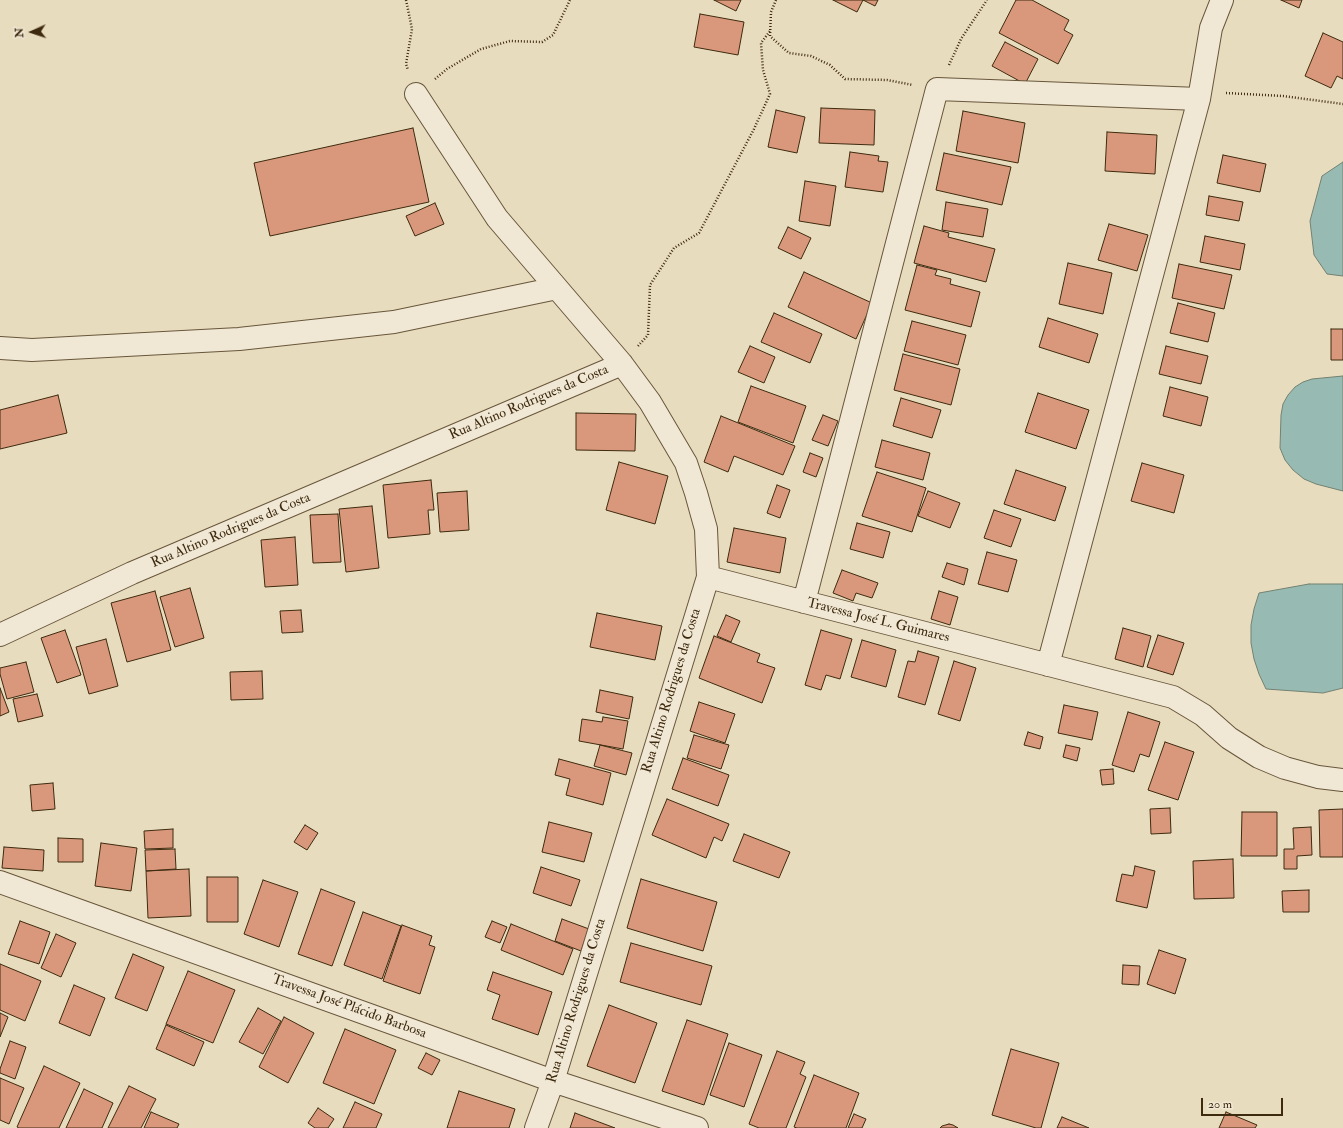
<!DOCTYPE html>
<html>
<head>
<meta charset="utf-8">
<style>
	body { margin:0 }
	#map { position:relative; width:1343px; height:1128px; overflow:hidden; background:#e8dcbf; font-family:"IM FELL Double Pica",serif }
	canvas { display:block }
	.north { position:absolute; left:12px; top:12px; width:40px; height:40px; -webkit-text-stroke:3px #f0e8d5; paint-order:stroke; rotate:267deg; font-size:11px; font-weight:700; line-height:16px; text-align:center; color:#3e2a0e }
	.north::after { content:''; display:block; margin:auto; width:14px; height:18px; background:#3e2a0e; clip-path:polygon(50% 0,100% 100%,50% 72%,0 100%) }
	.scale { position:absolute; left:1201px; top:1098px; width:82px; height:18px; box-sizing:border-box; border:2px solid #3e2a0e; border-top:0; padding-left:5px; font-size:12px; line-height:14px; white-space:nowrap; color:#3e2a0e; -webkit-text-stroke:3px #f0e8d5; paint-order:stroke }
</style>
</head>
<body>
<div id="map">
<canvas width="1343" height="1128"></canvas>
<div class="north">N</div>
<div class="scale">20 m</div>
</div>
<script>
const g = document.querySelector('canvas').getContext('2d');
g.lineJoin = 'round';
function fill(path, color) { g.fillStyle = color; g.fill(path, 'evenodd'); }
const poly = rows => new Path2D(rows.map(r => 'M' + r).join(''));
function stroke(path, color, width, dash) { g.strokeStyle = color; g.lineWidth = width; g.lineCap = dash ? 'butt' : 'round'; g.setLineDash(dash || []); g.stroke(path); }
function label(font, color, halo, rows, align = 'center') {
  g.font = font + ' "IM FELL Double Pica",serif'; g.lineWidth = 3; g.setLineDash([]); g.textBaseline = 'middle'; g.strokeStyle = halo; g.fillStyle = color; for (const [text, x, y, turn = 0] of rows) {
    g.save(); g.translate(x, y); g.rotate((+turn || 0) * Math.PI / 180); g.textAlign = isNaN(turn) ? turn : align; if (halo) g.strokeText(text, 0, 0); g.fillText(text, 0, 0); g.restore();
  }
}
const water = poly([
	[1343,162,1343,276,1327,274,1314,255,1310,221,1322,176,1343,162],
	[1343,376,1343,491,1316,484,1304,479,1293,470,1285,460,1280,448,1281,415,1283,404,1288,395,1295,387,1303,382,1312,379,1343,376],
	[1309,584,1343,584,1343,688,1323,693,1266,689,1259,674,1254,659,1251,643,1251,625,1254,609,1259,593,1309,584]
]);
fill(water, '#97bbb3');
stroke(water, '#738171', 1);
const building = poly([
	[714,0,741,0,736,11,714,0],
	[833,0,878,0,875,6,863,0,857,12,833,0],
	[1016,0,1032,0,1069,20,1064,30,1073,35,1058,64,999,33,1016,0],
	[1281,0,1302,0,1299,8,1281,0],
	[700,14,744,22,738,55,694,47,700,14],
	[1323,33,1343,42,1343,79,1337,76,1331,88,1305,76,1323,33],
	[1005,42,1038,59,1025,84,992,66,1005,42],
	[821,108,875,110,874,145,819,143,821,108],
	[776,110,805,117,797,153,768,147,776,110],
	[963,111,1025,123,1018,163,956,151,963,111],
	[413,128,429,202,270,236,254,163,413,128],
	[1107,132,1157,135,1155,174,1105,171,1107,132],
	[850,152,879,156,878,161,888,162,883,192,845,187,850,152],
	[944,153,1011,167,1002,205,936,190,944,153],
	[1223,155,1266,164,1260,192,1217,183,1223,155],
	[805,181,836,186,830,226,799,221,805,181],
	[1209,196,1243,202,1239,221,1206,215,1209,196],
	[946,202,988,209,983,237,942,230,946,202],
	[435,203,444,224,415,236,406,216,435,203],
	[1109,224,1148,235,1137,271,1098,260,1109,224],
	[924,226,949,233,948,237,995,249,986,282,914,263,924,226],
	[788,227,811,238,801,259,778,248,788,227],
	[1205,236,1245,244,1240,270,1200,262,1205,236],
	[1068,263,1112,273,1103,314,1059,304,1068,263],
	[1179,264,1232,275,1224,309,1172,298,1179,264],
	[917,265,937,270,935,275,951,279,950,284,980,292,971,327,905,310,917,265],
	[804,272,872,303,856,339,788,307,804,272],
	[1178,303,1215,313,1208,342,1170,333,1178,303],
	[774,313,822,334,810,363,761,342,774,313],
	[1048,318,1098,334,1089,363,1039,347,1048,318],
	[912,321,966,335,958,365,904,351,912,321],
	[1331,329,1343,329,1343,360,1331,360,1331,329],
	[750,346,775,357,764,383,738,372,750,346],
	[1166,346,1208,356,1201,384,1159,374,1166,346],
	[903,354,960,369,951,405,894,390,903,354],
	[751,386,806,406,793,443,738,422,751,386],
	[1170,387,1208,397,1201,426,1163,416,1170,387],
	[1038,393,1089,410,1076,449,1025,432,1038,393],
	[58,395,67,433,0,449,0,410,58,395],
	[901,398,941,410,932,438,893,426,901,398],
	[576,413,636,414,635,451,576,450,576,413],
	[823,415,838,421,828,446,812,440,823,415],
	[721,416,795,446,783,475,734,456,728,472,704,462,721,416],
	[882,440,930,453,923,480,875,467,882,440],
	[810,453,823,458,816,477,803,472,810,453],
	[619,462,668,476,655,524,606,510,619,462],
	[1142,463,1184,475,1174,513,1131,501,1142,463],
	[1016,470,1066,487,1055,521,1004,504,1016,470],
	[877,472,926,488,912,532,862,516,877,472],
	[431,480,434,510,428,510,430,534,388,538,383,485,431,480],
	[777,485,790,490,780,518,767,513,777,485],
	[467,491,469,530,440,532,437,493,467,491],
	[928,491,960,503,950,528,918,516,928,491],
	[372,506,379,568,346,572,339,509,372,506],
	[994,510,1021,519,1011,547,984,538,994,510],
	[338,514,341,562,313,563,310,515,338,514],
	[857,523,890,532,883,558,850,549,857,523],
	[734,528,786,538,780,573,727,562,734,528],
	[295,537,298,585,265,587,261,540,295,537],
	[987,552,1017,560,1008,592,978,584,987,552],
	[947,563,968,569,964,585,942,577,947,563],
	[842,570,878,583,872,598,856,593,853,601,833,593,842,570],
	[190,588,204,638,175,647,160,597,190,588],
	[155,591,171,650,127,662,111,603,155,591],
	[939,591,958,597,950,625,931,619,939,591],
	[301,610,303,632,282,633,280,611,301,610],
	[597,613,662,626,655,660,590,647,597,613],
	[726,615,740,621,731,642,717,636,726,615],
	[1123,628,1151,636,1143,667,1115,659,1123,628],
	[65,630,81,675,57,683,41,638,65,630],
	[821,630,852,639,840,679,826,675,821,690,805,685,821,630],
	[1158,635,1184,643,1173,675,1147,667,1158,635],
	[714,636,760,654,757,662,775,668,762,703,699,678,714,636],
	[106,639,118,686,89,694,76,647,106,639],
	[862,640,896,650,886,687,851,677,862,640],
	[918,651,939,657,925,705,898,697,908,661,915,662,918,651],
	[954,661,976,668,960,721,938,714,954,661],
	[26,662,34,692,7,699,0,674,0,668,26,662],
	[262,671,263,699,231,700,230,672,262,671],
	[0,688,9,712,0,716,0,688],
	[600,690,633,697,629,719,596,712,600,690],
	[37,694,43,716,18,722,13,699,37,694],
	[699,702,735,714,725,743,690,731,699,702],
	[1064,705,1098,712,1092,740,1058,733,1064,705],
	[1128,712,1160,722,1149,757,1140,754,1134,772,1112,765,1128,712],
	[603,717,628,721,623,749,579,741,582,719,602,722,603,717],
	[1028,732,1043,737,1040,749,1024,745,1028,732],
	[694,735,729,745,721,769,687,758,694,735],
	[1165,742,1194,752,1178,800,1148,790,1165,742],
	[600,745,632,753,626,775,594,766,600,745],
	[1066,745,1080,748,1077,761,1063,757,1066,745],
	[683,758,729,775,718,806,672,789,683,758],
	[559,759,611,773,603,805,566,795,570,779,555,775,559,759],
	[1113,769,1114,784,1102,785,1100,770,1113,769],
	[53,783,55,809,32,811,30,785,53,783],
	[667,799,729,824,722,841,714,837,706,858,652,835,667,799],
	[1170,808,1171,833,1151,834,1150,809,1170,808],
	[1343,809,1343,857,1320,857,1319,810,1343,809],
	[1242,812,1277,812,1277,856,1241,856,1242,812],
	[549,822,592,833,584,862,542,852,549,822],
	[305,825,318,833,307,850,294,842,305,825],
	[1311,827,1312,855,1297,856,1297,869,1284,869,1284,849,1294,849,1293,828,1311,827],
	[173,829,173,848,145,849,144,831,173,829],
	[744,834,790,852,779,878,733,861,744,834],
	[58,838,83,839,83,862,58,862,58,838],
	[101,843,137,848,131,891,95,886,101,843],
	[4,847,44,850,43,871,2,868,4,847],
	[175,849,176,869,146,871,145,850,175,849],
	[1233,859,1234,898,1194,899,1193,861,1233,859],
	[1135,866,1155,871,1147,908,1116,901,1122,874,1133,876,1135,866],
	[541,867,580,880,571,906,533,893,541,867],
	[189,869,191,916,148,918,146,871,189,869],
	[207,877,238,877,238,922,207,922,207,877],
	[641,879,717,902,703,951,627,928,641,879],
	[263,880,298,892,279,947,244,934,263,880],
	[321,889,355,902,332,966,298,954,321,889],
	[1309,890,1309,912,1283,912,1282,891,1309,890],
	[363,912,401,926,382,979,344,965,363,912],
	[562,919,589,929,581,951,555,941,562,919],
	[20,921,50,932,39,964,8,954,20,921],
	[492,921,507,927,500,943,485,937,492,921],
	[511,924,573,949,563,975,501,950,511,924],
	[402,925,432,936,429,945,435,947,420,994,383,981,402,925],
	[56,934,76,943,61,977,41,968,56,934],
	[631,943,712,966,701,1005,620,982,631,943],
	[1159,950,1186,959,1175,994,1147,984,1159,950],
	[133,954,164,967,147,1011,115,998,133,954],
	[0,964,41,981,25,1021,0,1010,0,964],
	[1123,965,1140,966,1139,985,1122,984,1123,965],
	[188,971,235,990,213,1043,166,1024,188,971],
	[493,972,552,992,538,1035,492,1019,500,995,487,990,493,972],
	[74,985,105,998,90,1036,59,1023,74,985],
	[609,1005,657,1023,635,1083,587,1066,609,1005],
	[258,1008,281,1021,263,1054,239,1042,258,1008],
	[0,1013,8,1017,0,1037,0,1013],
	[284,1017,314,1033,288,1083,259,1067,284,1017],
	[687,1020,728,1034,704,1105,662,1091,687,1020],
	[166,1025,204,1042,194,1066,156,1049,166,1025],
	[345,1029,396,1050,374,1104,323,1083,345,1029],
	[10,1041,26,1047,15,1079,0,1073,0,1069,10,1041],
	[729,1043,762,1055,744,1107,710,1095,729,1043],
	[1011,1049,1059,1063,1041,1128,1036,1128,992,1115,1011,1049],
	[777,1051,805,1062,800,1074,806,1077,786,1128,759,1128,749,1124,777,1051],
	[426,1053,440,1060,432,1075,418,1068,426,1053],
	[44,1066,80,1083,59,1128,19,1128,17,1127,44,1066],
	[814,1075,859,1093,846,1128,797,1128,794,1127,814,1075],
	[0,1078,24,1088,9,1124,0,1120,0,1078],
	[129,1086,156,1099,141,1128,108,1128,129,1086],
	[84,1089,113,1103,102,1128,66,1128,84,1089],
	[459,1091,515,1109,509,1128,447,1128,459,1091],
	[355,1102,382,1114,376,1128,343,1128,355,1102],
	[318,1108,334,1119,328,1128,315,1128,308,1123,318,1108],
	[151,1112,179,1124,177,1128,144,1128,151,1112],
	[1226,1112,1257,1125,1255,1128,1219,1128,1226,1112],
	[575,1113,615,1128,570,1128,575,1113],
	[854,1114,866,1119,862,1128,848,1128,854,1114],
	[1062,1117,1089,1128,1057,1128,1062,1117],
	[949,1124,953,1125,958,1128,940,1128,942,1126,949,1124]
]);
fill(building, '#d9987c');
stroke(building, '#3e2a0e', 1);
const minor = poly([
	[416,94,497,218,622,364,650,402,686,463,696,493,706,529,708,577,553,1081,536,1128],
	[0,348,32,350,239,339,394,322,557,288],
	[708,577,1173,697,1203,715,1229,738,1259,757,1285,768,1318,777,1343,780],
	[804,602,937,89,1199,99],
	[0,635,132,573,622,364],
	[1048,665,1199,99,1211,28,1222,0],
	[0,882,553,1081,697,1128]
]);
stroke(minor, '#68563a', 24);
stroke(poly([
	[406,0,412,29,406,64,408,70],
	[776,0,771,12,770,36,789,53,811,56,830,65,845,79,887,80,913,85],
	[949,65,961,39,987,0],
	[435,79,447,69,481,49,510,41,542,42,553,35,570,0],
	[1226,93,1283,96,1343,104],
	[638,346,648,335,650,285,674,248,699,233,754,129,770,94,763,70,761,43,770,31]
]), '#3e2a0e', 2.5, [1, 2]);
stroke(minor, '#f0e8d5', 22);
label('14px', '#3e2a0e', '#f0e8d5', [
	["Rua Altino Rodrigues da Costa",529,403,-23],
	["Rua Altino Rodrigues da Costa",231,531,-23],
	["Travessa José L. Guimares",878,621,14],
	["Rua Altino Rodrigues da Costa",672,691,-73],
	["Rua Altino Rodrigues da Costa",577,1001,-73],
	["Travessa José Plácido Barbosa",349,1007,20]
]);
</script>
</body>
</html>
